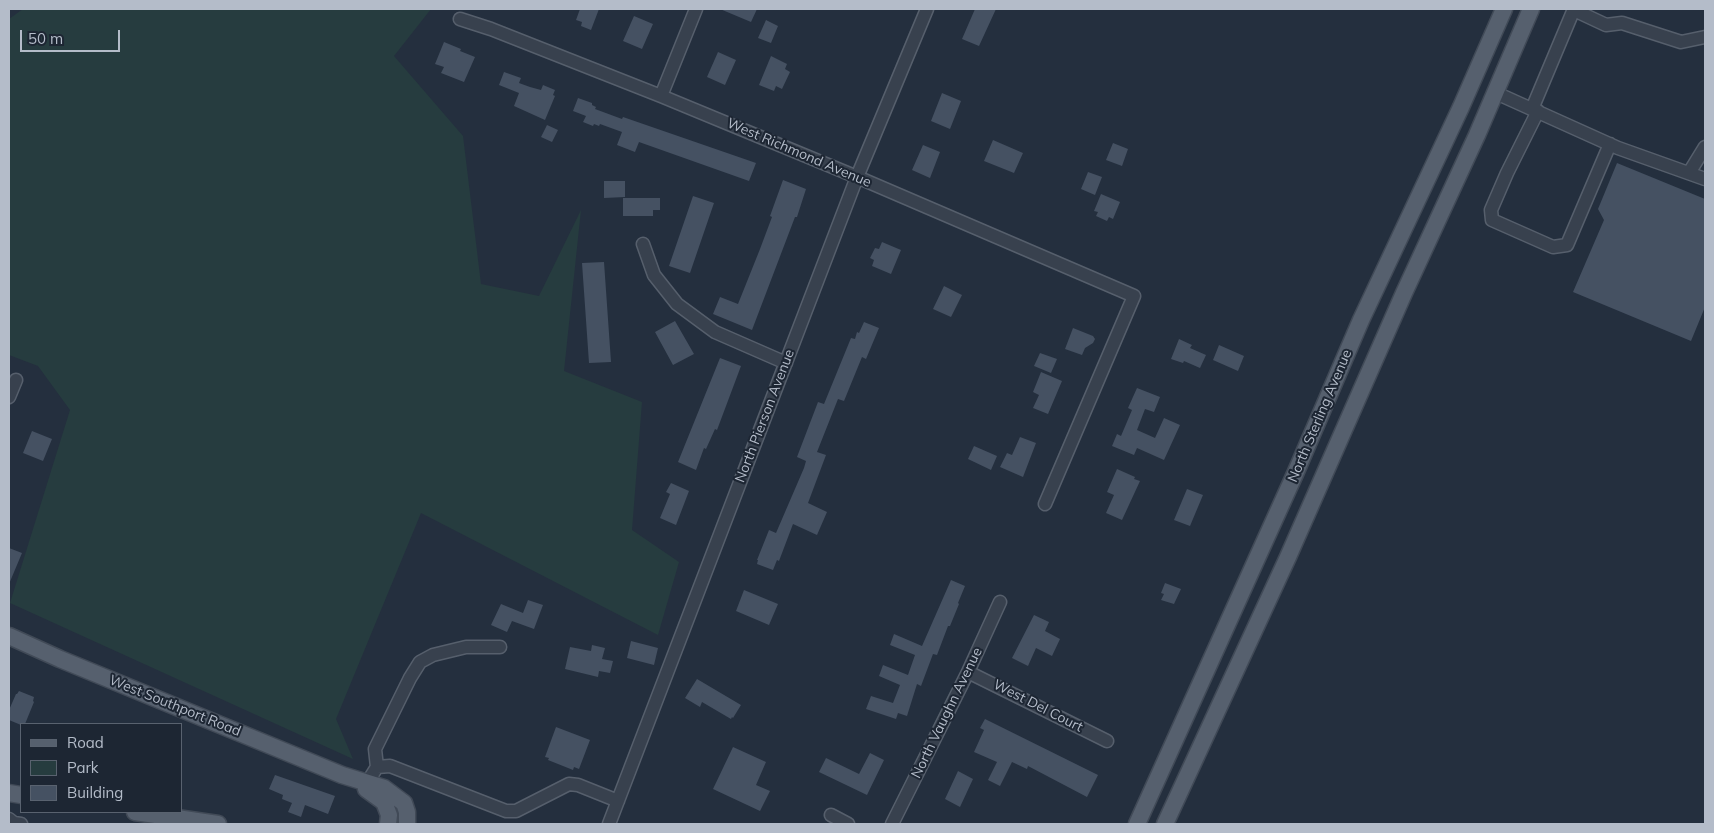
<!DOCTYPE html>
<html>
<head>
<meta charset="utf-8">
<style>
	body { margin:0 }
	#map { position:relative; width:1714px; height:833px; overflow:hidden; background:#242f3e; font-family:Mulish,sans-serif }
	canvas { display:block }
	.frame { position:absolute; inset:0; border:10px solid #b4bcc9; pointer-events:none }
	.legend { position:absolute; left:20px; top:723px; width:162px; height:90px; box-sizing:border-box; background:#1d2633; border:1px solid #59626f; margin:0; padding:6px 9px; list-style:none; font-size:15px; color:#b4bcc9 }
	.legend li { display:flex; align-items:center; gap:10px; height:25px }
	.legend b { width:25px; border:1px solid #59626f }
	.scale { position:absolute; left:20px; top:30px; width:100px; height:22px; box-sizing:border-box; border:2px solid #b4bcc9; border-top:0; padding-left:6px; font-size:15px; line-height:18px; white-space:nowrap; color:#b4bcc9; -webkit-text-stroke:4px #1d2633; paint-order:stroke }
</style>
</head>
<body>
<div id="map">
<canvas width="1714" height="833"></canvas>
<div class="frame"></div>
<ul class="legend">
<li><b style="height:6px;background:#56606e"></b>Road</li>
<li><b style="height:14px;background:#263c3f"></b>Park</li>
<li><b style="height:14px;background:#455162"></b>Building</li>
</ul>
<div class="scale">50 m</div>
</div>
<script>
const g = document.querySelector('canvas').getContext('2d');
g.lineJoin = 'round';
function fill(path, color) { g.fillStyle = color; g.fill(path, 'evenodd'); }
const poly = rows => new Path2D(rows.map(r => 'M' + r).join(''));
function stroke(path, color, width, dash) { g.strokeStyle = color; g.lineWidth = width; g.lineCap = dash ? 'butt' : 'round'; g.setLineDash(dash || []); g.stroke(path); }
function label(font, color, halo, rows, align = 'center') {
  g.font = font + ' Mulish,sans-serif'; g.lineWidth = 4; g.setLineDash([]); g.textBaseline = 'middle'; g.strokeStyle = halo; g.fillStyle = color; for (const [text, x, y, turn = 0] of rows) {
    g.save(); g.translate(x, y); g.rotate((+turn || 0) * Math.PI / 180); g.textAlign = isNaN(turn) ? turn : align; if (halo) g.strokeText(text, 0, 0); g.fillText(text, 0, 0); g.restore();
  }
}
fill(poly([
	[23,9,431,9,394,56,463,136,481,284,539,296,581,210,564,371,642,402,632,530,679,562,658,635,421,513,336,719,353,759,10,603,70,410,38,366,9,355,9,19]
]), '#263c3f');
fill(poly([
	[580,9,599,9,591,30,581,26,582,22,576,20],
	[720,9,757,9,751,22],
	[975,9,996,9,979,46,962,39],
	[634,16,653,24,642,49,623,41],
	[766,20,778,26,771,43,758,38],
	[444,42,461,49,460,51,475,57,464,82,441,73,444,67,435,64],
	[718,52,736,60,725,85,707,77],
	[771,56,787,64,785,69,790,72,782,89,776,86,774,91,759,85],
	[504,72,521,78,519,83,530,87,541,90,543,85,555,90,553,95,555,96,545,120,514,106,519,93,499,85],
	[942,93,961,101,950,129,931,121],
	[578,98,592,103,592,105,596,107,595,109,622,119,623,117,756,163,749,181,639,142,635,152,617,145,622,132,600,124,599,126,594,124,593,126,583,122,586,116,573,111],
	[547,125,558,130,552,142,541,137],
	[993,140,1023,153,1014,173,984,161],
	[1113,143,1128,149,1122,166,1106,160],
	[923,145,940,152,930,178,912,170],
	[1617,163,1705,199,1705,307,1691,341,1573,292,1604,220,1598,209],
	[1088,172,1102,177,1095,195,1081,189],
	[783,180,806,189,797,217,795,217,752,330,713,314,720,297,738,304,760,249,772,217,770,216],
	[604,181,625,181,625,197,604,198],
	[1101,194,1120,202,1113,219,1109,217,1107,221,1096,216,1098,212,1094,211],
	[693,196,714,203,690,273,669,266],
	[623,198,660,198,660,210,653,210,653,216,623,216],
	[882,242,901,250,891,274,872,266,874,260,870,258,875,248,879,249],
	[604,262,611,362,589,363,582,263],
	[944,286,962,295,951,317,933,309],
	[675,321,694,354,673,365,655,332],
	[864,322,879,328,866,359,862,357,844,401,838,399,817,452,826,455,808,503,827,512,817,535,793,524,779,561,777,560,773,570,757,564,758,560,757,560,769,530,776,533,804,468,806,461,797,457,818,402,824,404,851,338,855,339,857,332,859,333],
	[1073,328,1093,336,1095,339,1093,343,1085,348,1082,355,1065,349],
	[1179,339,1192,345,1190,348,1206,355,1200,368,1184,361,1183,363,1171,359],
	[1219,345,1244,356,1238,371,1213,360],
	[1040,353,1057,359,1051,373,1034,366],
	[720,358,741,366,717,430,715,429,706,449,704,448,696,470,678,462],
	[1041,372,1062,381,1048,414,1033,408,1039,395,1033,392],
	[1137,388,1160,397,1154,412,1145,409,1137,430,1155,438,1164,418,1180,425,1164,460,1137,448,1134,455,1112,446,1117,434,1121,436,1132,410,1128,408],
	[32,431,52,439,43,461,23,453],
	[1020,437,1036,443,1023,477,1000,467,1007,453,1012,455],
	[974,446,997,456,991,470,968,459],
	[1117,469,1135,477,1134,479,1140,481,1122,520,1106,513,1114,495,1107,492],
	[671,483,689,491,676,525,660,518,670,494,666,492],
	[1187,489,1203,495,1190,526,1174,520],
	[9,548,22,553,9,584],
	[951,580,965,586,958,603,959,604,950,626,948,626,937,655,933,654,921,686,917,684,907,716,898,713,896,719,866,709,871,696,893,703,900,685,879,676,883,665,908,675,915,655,890,645,894,634,922,646],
	[1165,583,1181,589,1174,604,1161,600,1164,594,1161,593],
	[744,590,778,604,769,625,736,611],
	[528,600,543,605,534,629,512,621,507,632,491,625,501,604,523,613],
	[1034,615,1049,622,1045,631,1060,639,1052,656,1036,648,1028,666,1012,658],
	[631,641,658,648,654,665,627,658],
	[592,645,605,648,602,659,613,661,610,673,599,671,598,677,565,669,570,647,591,651],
	[697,679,741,705,733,718,732,717,731,719,702,702,700,707,685,698],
	[19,691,34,697,33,701,34,702,25,724,21,725,9,720,9,710,16,694,17,694],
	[985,719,1098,775,1087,797,1028,766,1027,769,1012,762,1000,786,988,780,997,762,974,752,984,730,980,728],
	[556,727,590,740,579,769,574,767,573,770,548,760,549,758,545,757],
	[733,747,766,762,756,785,770,791,760,811,713,789],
	[870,753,884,760,867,795,819,772,826,758,859,774],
	[958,771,973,779,960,807,945,799],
	[275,775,335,796,328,814,305,805,301,817,288,812,292,803,282,799,283,795,269,789]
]), '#455162');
const minor = poly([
	[1574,10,1606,25,1622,23,1681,42,1705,37],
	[460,19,491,29,661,96,857,177,1134,296,1045,504],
	[1496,93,1618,148,1705,179],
	[661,96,696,9],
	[1532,109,1574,9],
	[1538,111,1507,173,1491,210,1492,220,1553,247,1567,245,1610,144],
	[1689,173,1705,147],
	[643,244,654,275,677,304,715,332,786,363],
	[9,397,16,380],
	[968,672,1107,741],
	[377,767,375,749,410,678,420,662,433,655,466,647,500,647],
	[367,783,377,767,390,766,506,811,516,811,569,784,578,785,618,801],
	[831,815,848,824],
	[9,819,14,823,21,824],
	[609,824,857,177,927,9],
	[892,824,968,672,1000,602]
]);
const major = poly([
	[9,636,60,659,342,775,384,788,404,803,407,812,407,824],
	[366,789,384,802,389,815,388,824],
	[9,793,21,795],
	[135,812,218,824],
	[1137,824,1295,474,1361,320,1461,107,1504,9],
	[1165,824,1288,557,1404,293,1477,135,1531,9]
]);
stroke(minor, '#565f6c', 15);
stroke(major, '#414a57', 19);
stroke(minor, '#38414e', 12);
stroke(major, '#56606e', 16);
label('14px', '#b4bcc9', '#1d2633', [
	["West Richmond Avenue",799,153,23],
	["North Pierson Avenue",765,416,-69],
	["North Sterling Avenue",1320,416,-67],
	["West Southport Road",175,706,22],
	["West Del Court",1038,706,27],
	["North Vaughn Avenue",947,713,-64]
]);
</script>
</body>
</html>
